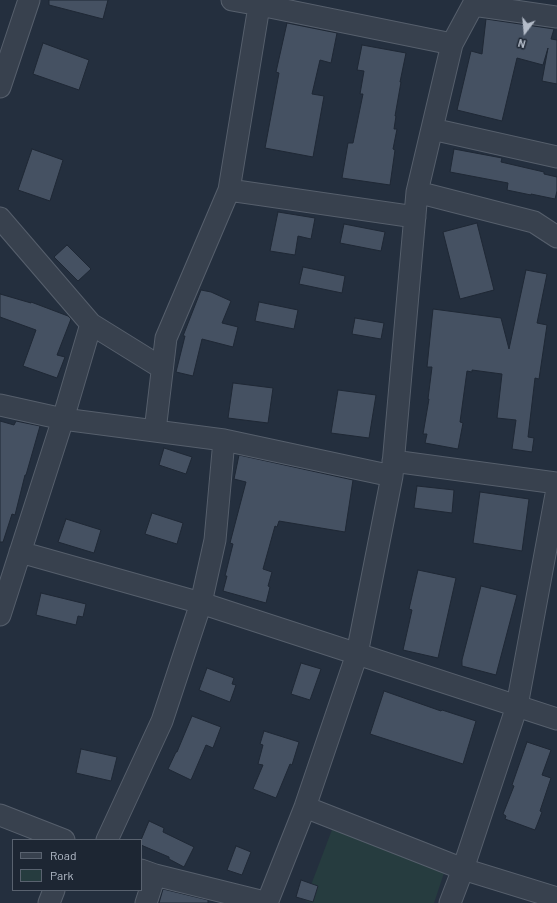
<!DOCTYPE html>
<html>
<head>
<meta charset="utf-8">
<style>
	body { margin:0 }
	#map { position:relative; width:557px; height:903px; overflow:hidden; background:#242f3e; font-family:Barlow,sans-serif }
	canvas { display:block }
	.legend { position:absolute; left:12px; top:839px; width:130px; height:52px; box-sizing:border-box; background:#1d2633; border:1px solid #59626f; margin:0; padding:5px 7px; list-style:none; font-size:12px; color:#b4bcc9 }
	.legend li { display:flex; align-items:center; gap:8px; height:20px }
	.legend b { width:20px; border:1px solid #59626f }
	.north { position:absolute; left:505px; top:12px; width:40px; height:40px; -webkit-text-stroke:3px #1d2633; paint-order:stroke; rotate:196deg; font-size:11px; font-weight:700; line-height:16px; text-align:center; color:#b4bcc9 }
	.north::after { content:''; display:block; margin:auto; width:14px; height:18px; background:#b4bcc9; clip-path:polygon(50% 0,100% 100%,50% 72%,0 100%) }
</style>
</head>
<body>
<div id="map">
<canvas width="557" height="903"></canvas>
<ul class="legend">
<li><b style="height:5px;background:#38414e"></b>Road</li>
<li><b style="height:11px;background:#263c3f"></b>Park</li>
</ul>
<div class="north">N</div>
</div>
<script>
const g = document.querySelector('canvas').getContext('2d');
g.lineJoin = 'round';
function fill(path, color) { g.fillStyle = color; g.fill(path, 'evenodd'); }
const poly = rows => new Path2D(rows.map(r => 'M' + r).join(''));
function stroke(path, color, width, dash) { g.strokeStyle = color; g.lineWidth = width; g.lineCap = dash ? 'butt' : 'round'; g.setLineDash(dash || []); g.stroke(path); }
fill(poly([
	[333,827,445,870,434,903,312,903,305,901]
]), '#263c3f');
const building = poly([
	[49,0,108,0,103,19,49,5,49,0],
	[486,19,554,29,551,39,557,40,557,84,542,81,548,48,543,65,517,58,502,121,457,110,471,51,482,54,486,19],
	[287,23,337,33,331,63,320,60,312,94,324,96,313,157,265,148,279,73,276,72,287,23],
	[43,43,89,60,79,90,33,74,43,43],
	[362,45,406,53,400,82,401,82,395,116,396,116,394,129,397,129,393,149,395,150,390,185,342,178,348,143,353,143,363,94,360,94,364,71,357,70,362,45],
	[32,149,63,160,50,201,18,190,32,149],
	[454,149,502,158,501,162,544,172,544,174,557,177,557,191,555,199,531,194,531,195,507,190,508,183,450,172,454,149],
	[278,212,315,218,311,239,298,236,295,255,270,251,278,212],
	[477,223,494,290,460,299,443,232,477,223],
	[344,224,385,232,381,251,340,243,344,224],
	[67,245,91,269,78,281,54,257,67,245],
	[303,267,345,276,342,293,299,284,303,267],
	[526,270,547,274,537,323,547,325,539,379,535,378,528,437,534,438,532,452,512,449,516,420,497,418,502,374,472,370,472,372,467,371,460,422,463,423,458,449,425,443,427,434,423,434,429,399,428,399,432,367,427,367,433,309,501,318,509,349,526,270],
	[201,290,211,292,231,301,222,323,238,327,233,347,202,339,193,376,176,372,185,336,183,336,201,290],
	[0,294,31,303,31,302,68,316,71,319,57,355,65,357,57,378,23,366,36,330,0,317,0,294],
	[259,302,298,310,294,329,255,321,259,302],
	[355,318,384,323,381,339,352,334,355,318],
	[233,383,273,388,268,423,228,418,233,383],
	[338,390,376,395,369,438,331,433,338,390],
	[0,421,14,425,16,421,40,426,26,475,25,475,15,515,12,514,3,542,0,542,0,421],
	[164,448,192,457,186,474,159,465,164,448],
	[239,455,353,480,345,532,279,521,277,527,275,526,263,569,272,572,268,586,270,587,266,603,223,591,227,576,225,576,233,544,230,543,246,482,234,479,239,455],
	[417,486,454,490,452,513,414,508,417,486],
	[480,492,529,499,522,551,473,543,480,492],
	[152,513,183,523,177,544,145,534,152,513],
	[66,519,101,530,94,553,58,542,66,519],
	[418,570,456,578,438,658,403,650,412,610,409,609,418,570],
	[481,586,517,595,496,675,462,666,462,660,481,586],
	[41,593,86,604,83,617,78,616,76,625,36,615,41,593],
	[301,663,321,669,310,700,291,694,301,663],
	[207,668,234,678,232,684,236,685,230,702,199,690,207,668],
	[384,691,441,711,442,710,476,721,463,764,370,734,384,691],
	[192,716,221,727,213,748,206,745,191,780,168,769,176,752,177,752,192,716],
	[264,731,299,742,292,765,290,764,276,798,253,789,263,765,258,764,263,745,260,744,264,731],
	[527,742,551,750,542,775,551,778,540,811,542,812,535,830,505,819,506,816,503,814,514,786,512,785,527,742],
	[81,749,117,757,111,781,76,773,81,749],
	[149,821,164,828,163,832,194,847,184,867,169,859,169,857,141,845,141,840,149,821],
	[236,846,251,852,242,875,227,870,236,846],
	[301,880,318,886,313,902,296,897,301,880],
	[163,889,208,900,208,903,159,903,163,889]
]);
fill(building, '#455162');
stroke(building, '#1f2835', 1);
const minor = poly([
	[232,0,260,5,452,44],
	[473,5,557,17],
	[0,87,29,0],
	[432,129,557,157],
	[229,190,415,217],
	[417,192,534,222,557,237],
	[0,218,91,324,162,368],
	[0,405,63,419,224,440,392,476],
	[155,431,166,338,229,190,260,0],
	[393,461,557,483],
	[20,552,201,603,557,719],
	[0,615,63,419,91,324],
	[305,807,463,869,557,898],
	[0,815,64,840],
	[107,840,162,721,201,603,215,540,224,440],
	[141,870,155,875,268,903],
	[49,903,54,890],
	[146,903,155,875],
	[267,903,305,807,357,654,392,476,417,192,452,44,473,5,480,0],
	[450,903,463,869,517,706,557,489]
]);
stroke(minor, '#565f6c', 23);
stroke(minor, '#38414e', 21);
</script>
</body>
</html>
